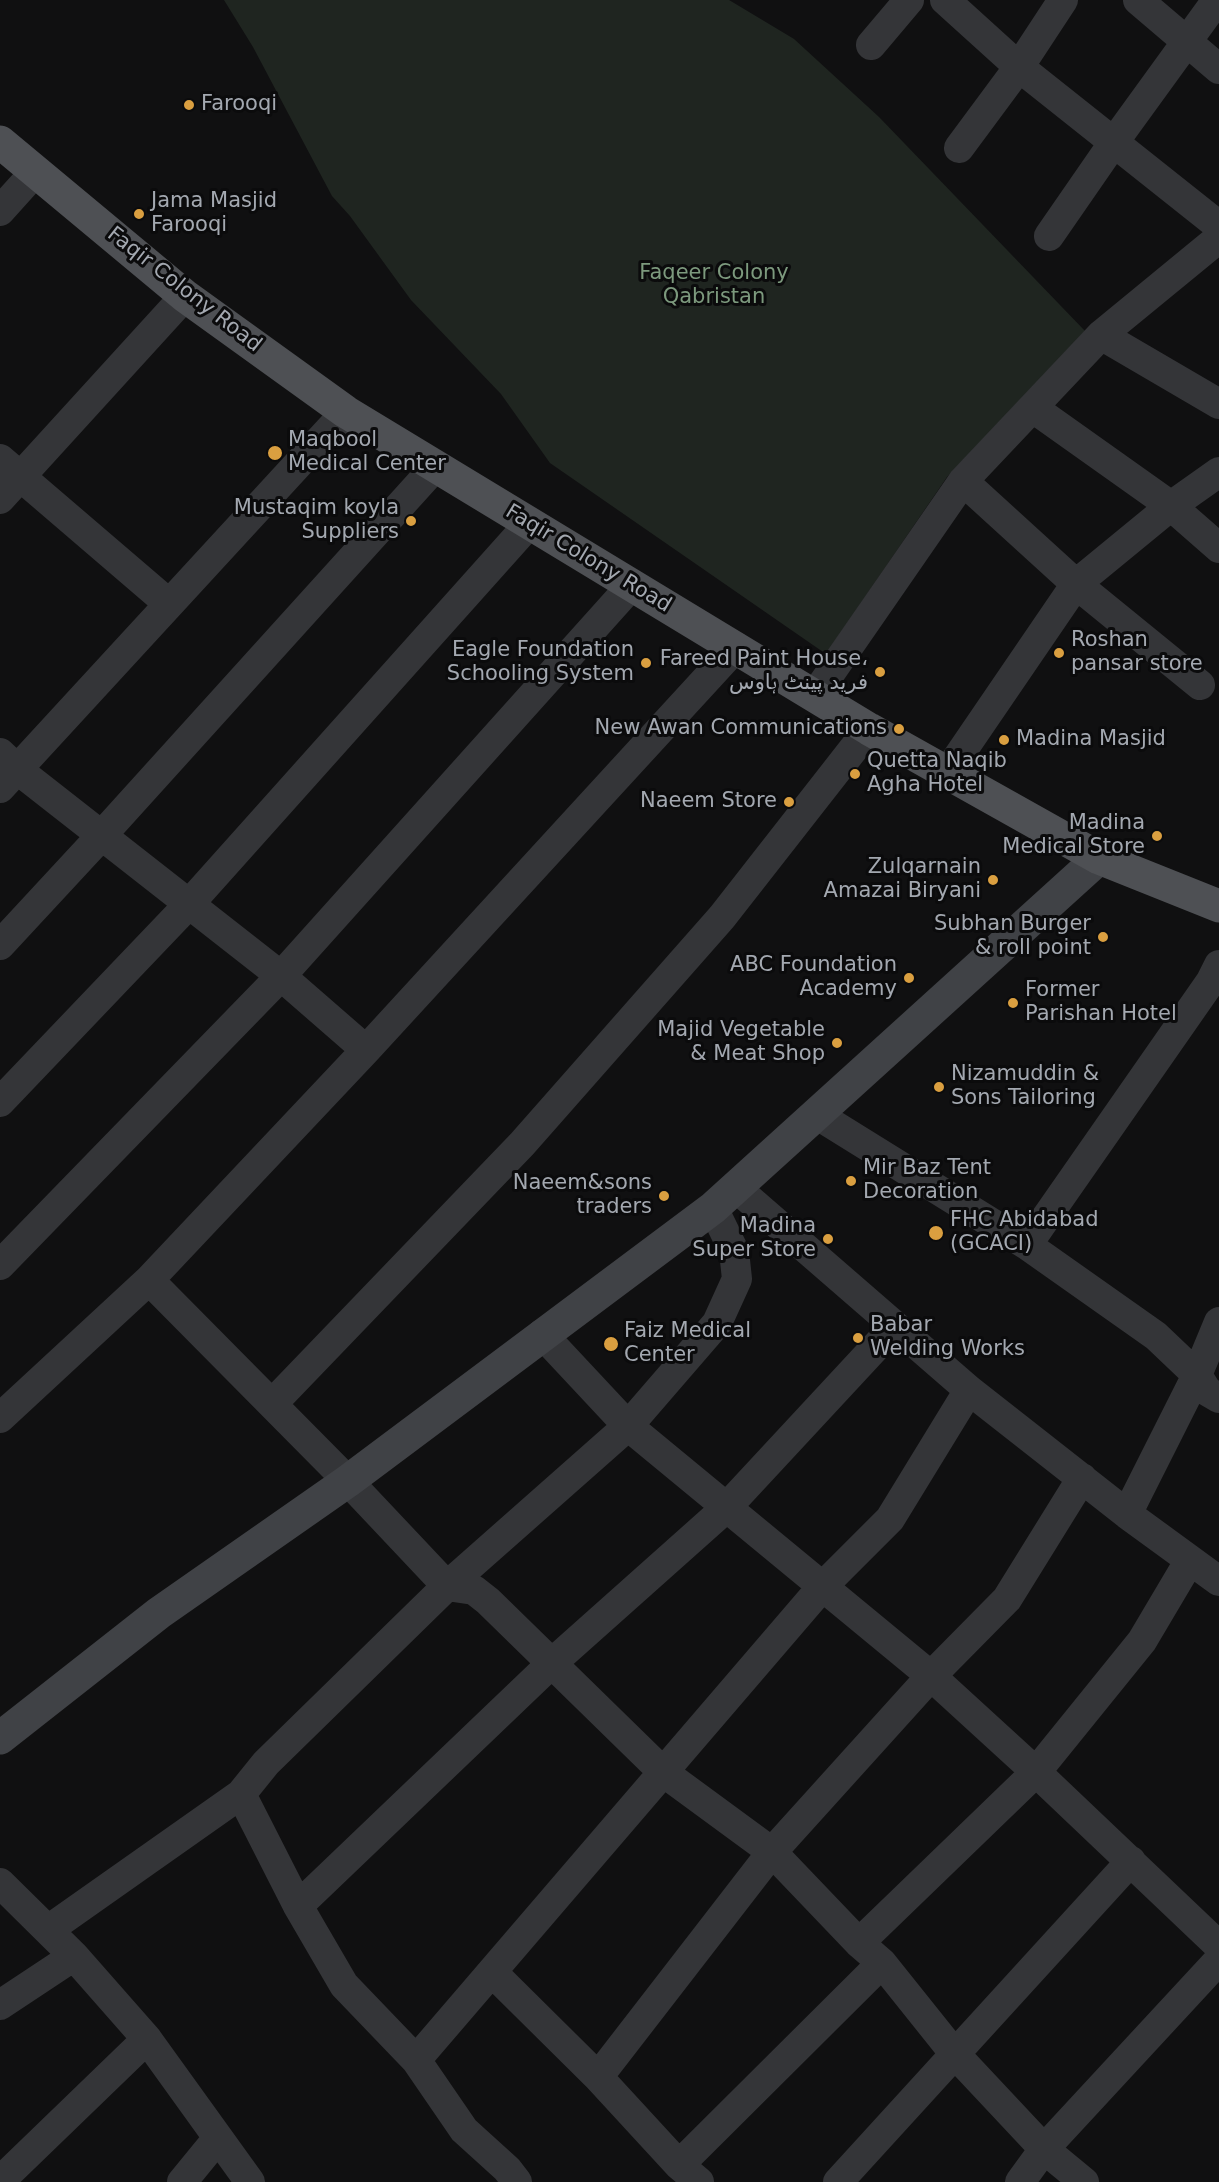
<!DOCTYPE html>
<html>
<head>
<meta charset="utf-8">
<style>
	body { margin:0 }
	canvas { display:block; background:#101011 }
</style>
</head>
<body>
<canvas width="1219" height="2182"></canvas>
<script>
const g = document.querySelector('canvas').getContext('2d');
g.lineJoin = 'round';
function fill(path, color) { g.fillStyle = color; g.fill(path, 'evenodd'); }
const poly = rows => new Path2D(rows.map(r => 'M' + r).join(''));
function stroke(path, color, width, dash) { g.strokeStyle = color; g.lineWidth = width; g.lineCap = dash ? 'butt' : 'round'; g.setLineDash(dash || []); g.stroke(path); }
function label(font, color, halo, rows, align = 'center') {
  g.font = font + ' "DejaVu Sans","Noto Naskh Arabic",sans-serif'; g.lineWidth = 6; g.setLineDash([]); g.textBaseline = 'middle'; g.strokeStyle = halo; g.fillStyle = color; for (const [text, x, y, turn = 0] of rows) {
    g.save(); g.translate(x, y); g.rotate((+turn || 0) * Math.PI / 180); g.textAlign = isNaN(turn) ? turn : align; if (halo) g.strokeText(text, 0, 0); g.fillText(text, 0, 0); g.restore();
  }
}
fill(poly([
	[224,0,729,0,794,39,879,117,1085,331,947,477,826,654,550,463,501,394,411,300,350,216,332,196,253,47]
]), '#1f2520');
stroke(poly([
	[945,0,1019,67,1219,226],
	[1138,0,1219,69],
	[871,45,909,0],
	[959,148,1019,67,1063,0],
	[0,211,36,171],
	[1049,236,1114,142,1217,0],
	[1101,335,1219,404],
	[1033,408,1171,506,1219,548],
	[0,459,168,603],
	[963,481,1076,584,1200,685],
	[0,499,185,296],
	[815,695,963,481,1101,335,1219,238],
	[0,753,18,770,281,976,366,1050],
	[947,773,1076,584,1171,506,1219,472],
	[0,788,346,412],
	[0,945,102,835,435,467],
	[0,1102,190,903,529,524],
	[816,1114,1027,1245,1156,1336,1197,1375,1207,1391,1219,1398],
	[735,1187,969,1390,1127,1514,1219,1581],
	[1027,1245,1211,981,1219,965],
	[0,1265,281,976,631,586],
	[149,1280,348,1481,447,1586,474,1590,488,1601,663,1772,772,1852,859,1943,882,1963,954,2053,1044,2149,1084,2182],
	[542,1334,628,1426,931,1676,1036,1772,1219,1946],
	[272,1404,522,1144,722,917,869,729],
	[0,1418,149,1280,366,1050,736,647],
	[1127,1514,1197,1375,1219,1322],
	[241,1794,298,1906,344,1985,416,2060,464,2130,507,2169,517,2182],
	[0,1883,74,1956,147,2039,250,2182],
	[298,1906,551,1664,726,1508,895,1326],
	[48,1930,241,1794,266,1763,447,1586,628,1426,717,1323,737,1279,734,1251,713,1208],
	[859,1943,1036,1772,1142,1641,1190,1560],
	[492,1972,598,2077,679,2165,699,2182],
	[0,2005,74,1956],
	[416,2060,822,1587,890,1519,969,1390],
	[598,2077,772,1852,931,1676,1007,1599,1082,1478],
	[679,2165,882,1963],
	[0,2181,147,2039],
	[182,2182,218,2138],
	[838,2182,1131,1861],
	[1020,2182,1044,2149,1219,1960]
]), '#343538', 30);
stroke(poly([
	[0,1738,159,1613,348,1481,713,1208,1099,858]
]), '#404246', 33);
stroke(poly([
	[0,142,185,296,346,412,869,729,1099,858,1219,906]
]), '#4e5054', 33);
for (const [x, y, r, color] of [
	[189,105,6,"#da9f40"],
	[139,214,6,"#da9f40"],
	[275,453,8,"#da9f40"],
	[411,521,6,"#da9f40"],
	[1059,653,6,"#da9f40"],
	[646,663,6,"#da9f40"],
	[880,672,6,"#da9f40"],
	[899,729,6,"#da9f40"],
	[1004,740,6,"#da9f40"],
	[855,774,6,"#da9f40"],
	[789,802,6,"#da9f40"],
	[1157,836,6,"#da9f40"],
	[993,880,6,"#da9f40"],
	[1103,937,6,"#da9f40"],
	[909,978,6,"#da9f40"],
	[1013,1003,6,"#da9f40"],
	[837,1043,6,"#da9f40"],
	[939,1087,6,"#da9f40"],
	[851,1181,6,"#da9f40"],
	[664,1196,6,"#da9f40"],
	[936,1233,8,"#da9f40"],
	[828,1239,6,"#da9f40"],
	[858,1338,6,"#da9f40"],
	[611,1344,8,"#da9f40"]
]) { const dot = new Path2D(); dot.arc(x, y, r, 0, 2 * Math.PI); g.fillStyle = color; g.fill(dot); stroke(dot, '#0b0b0c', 2); }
label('21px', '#a3a8b0', '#0b0b0c', [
	["Farooqi",201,105],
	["Jama Masjid",151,202],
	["Farooqi",151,226],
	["Maqbool",288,441],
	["Medical Center",288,465],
	["Mustaqim koyla",399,509,"right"],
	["Suppliers",399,533,"right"],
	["Roshan",1071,641],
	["pansar store",1071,665],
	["Eagle Foundation",634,651,"right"],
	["Schooling System",634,675,"right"],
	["Fareed Paint House،",868,660,"right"],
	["فرید پینٹ ہاوس",868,684,"right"],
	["New Awan Communications",887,729,"right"],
	["Madina Masjid",1016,740],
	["Quetta Naqib",867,762],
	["Agha Hotel",867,786],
	["Naeem Store",777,802,"right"],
	["Madina",1145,824,"right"],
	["Medical Store",1145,848,"right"],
	["Zulqarnain",981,868,"right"],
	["Amazai Biryani",981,892,"right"],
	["Subhan Burger",1091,925,"right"],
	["& roll point",1091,949,"right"],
	["ABC Foundation",897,966,"right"],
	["Academy",897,990,"right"],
	["Former",1025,991],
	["Parishan Hotel",1025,1015],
	["Majid Vegetable",825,1031,"right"],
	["& Meat Shop",825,1055,"right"],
	["Nizamuddin &",951,1075],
	["Sons Tailoring",951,1099],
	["Mir Baz Tent",863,1169],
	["Decoration",863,1193],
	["Naeem&sons",652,1184,"right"],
	["traders",652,1208,"right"],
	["FHC Abidabad",950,1221],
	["(GCACI)",950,1245],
	["Madina",816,1227,"right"],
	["Super Store",816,1251,"right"],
	["Babar",870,1326],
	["Welding Works",870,1350],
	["Faiz Medical",624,1332],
	["Center",624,1356]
], 'left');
label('21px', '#7c997d', '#0b0b0c', [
	["Faqeer Colony",714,274],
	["Qabristan",714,298]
]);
label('21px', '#a3a8b0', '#0b0b0c', [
	["Faqir Colony Road",184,290,38],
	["Faqir Colony Road",588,559,31]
]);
</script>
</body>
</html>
